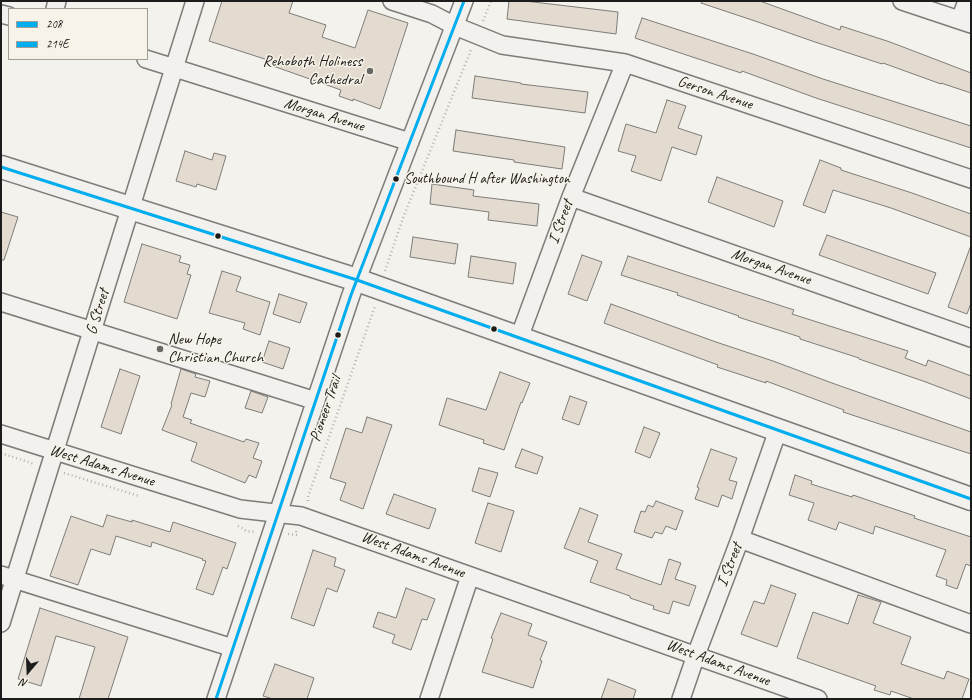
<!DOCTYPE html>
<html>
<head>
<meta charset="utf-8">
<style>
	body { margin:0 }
	#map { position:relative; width:972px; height:700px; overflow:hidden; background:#f4f2ec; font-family:Caveat,sans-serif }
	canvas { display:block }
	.frame { position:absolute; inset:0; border:2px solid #1c1c1c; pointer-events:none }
	.legend { position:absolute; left:8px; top:8px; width:140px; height:52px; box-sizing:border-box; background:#f7f3e8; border:1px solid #9f9d96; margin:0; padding:5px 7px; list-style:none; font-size:12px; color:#1c1c1c }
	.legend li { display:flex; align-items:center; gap:8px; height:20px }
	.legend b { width:20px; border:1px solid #9f9d96 }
	.north { position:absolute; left:8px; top:652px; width:40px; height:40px; -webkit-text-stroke:3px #f7f3e8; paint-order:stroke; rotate:199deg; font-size:11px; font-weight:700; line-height:16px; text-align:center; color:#1c1c1c }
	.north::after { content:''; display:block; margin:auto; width:14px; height:18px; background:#1c1c1c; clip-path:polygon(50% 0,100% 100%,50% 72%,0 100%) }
</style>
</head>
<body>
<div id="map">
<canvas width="972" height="700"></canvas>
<div class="frame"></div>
<ul class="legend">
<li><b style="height:5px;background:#00adef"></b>208</li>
<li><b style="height:5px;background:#00adef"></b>214E</li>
</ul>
<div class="north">N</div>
</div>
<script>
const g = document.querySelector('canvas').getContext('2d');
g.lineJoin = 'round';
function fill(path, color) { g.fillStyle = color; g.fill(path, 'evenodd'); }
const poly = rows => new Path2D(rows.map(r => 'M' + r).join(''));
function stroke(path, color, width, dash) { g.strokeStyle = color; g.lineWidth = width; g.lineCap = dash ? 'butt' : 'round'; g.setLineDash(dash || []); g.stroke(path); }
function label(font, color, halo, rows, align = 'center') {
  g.font = font + ' Caveat,sans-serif'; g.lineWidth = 3; g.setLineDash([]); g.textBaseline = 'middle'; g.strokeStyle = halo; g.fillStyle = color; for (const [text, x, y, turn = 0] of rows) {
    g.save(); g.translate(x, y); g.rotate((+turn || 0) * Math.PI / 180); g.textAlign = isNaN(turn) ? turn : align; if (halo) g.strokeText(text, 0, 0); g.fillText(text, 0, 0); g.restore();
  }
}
const building = poly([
	[222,1,293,1,289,13,326,25,322,37,355,48,368,10,408,23,380,109,353,99,353,101,339,96,341,90,273,66,274,62,209,41,222,1],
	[509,1,525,1,618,12,616,34,507,19,509,1],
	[702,1,760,1,840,30,841,26,890,42,971,73,971,93,941,83,941,84,883,63,882,64,815,42,755,21,701,3,702,1],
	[642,18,753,54,823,79,971,126,971,148,816,98,742,71,741,73,635,38,642,18],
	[475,76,521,83,521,84,588,92,585,113,472,98,475,76],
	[667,100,686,106,678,128,702,136,696,155,672,147,661,181,631,171,636,156,618,151,626,124,656,133,667,100],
	[456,130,565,147,562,169,514,162,514,160,453,151,456,130],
	[185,151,212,160,214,153,226,156,216,190,197,184,196,187,176,181,185,151],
	[820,160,841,168,841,170,912,193,971,214,971,237,891,208,833,190,825,213,803,205,820,160],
	[717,177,783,201,774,227,708,202,717,177],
	[432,184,474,190,473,196,539,204,537,226,488,220,489,212,430,204,432,184],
	[1,212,18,217,4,260,1,260,1,212],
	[827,235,936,273,928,294,819,255,827,235],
	[413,237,458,244,455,264,410,257,413,237],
	[142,244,181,256,179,262,190,265,187,274,191,275,177,319,124,302,142,244],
	[970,248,971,248,971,303,967,314,948,307,970,248],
	[582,255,602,262,587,301,568,294,582,255],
	[471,256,516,263,513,284,468,277,471,256],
	[628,256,794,310,792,314,908,351,905,358,926,366,928,360,971,376,971,399,923,381,859,359,859,358,800,339,800,337,738,317,739,316,677,295,678,293,621,275,628,256],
	[222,271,241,277,236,291,270,302,260,335,243,329,245,323,209,313,222,271],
	[279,294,307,303,300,323,273,314,279,294],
	[611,304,716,342,773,361,832,383,971,432,971,454,843,412,844,410,766,381,766,383,717,367,718,365,604,323,611,304],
	[269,341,290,348,283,369,262,362,269,341],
	[120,369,140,376,121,434,101,427,120,369],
	[181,369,196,374,195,377,210,381,205,397,191,393,183,417,192,420,190,423,244,442,246,439,259,443,253,458,262,461,256,478,249,475,245,483,191,461,197,443,162,430,172,405,171,404,181,369],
	[500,372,530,383,522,403,521,402,504,450,483,443,484,440,439,425,447,398,486,410,500,372],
	[251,391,268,397,262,413,245,408,251,391],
	[570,396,587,402,579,425,562,419,570,396],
	[367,417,392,425,363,509,340,500,346,483,330,478,346,428,362,433,367,417],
	[644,427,660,433,650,458,635,452,644,427],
	[522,449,543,457,537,474,515,467,522,449],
	[711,449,737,458,729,480,737,482,732,499,722,495,718,507,695,499,699,488,697,487,711,449],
	[479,468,498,473,490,497,472,491,479,468],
	[795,475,812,481,811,484,852,497,853,495,885,506,915,516,914,518,971,537,971,566,966,564,957,589,946,585,947,580,936,576,946,550,875,526,873,534,839,522,836,530,808,520,814,503,789,495,795,475],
	[394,494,436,509,429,529,386,514,394,494],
	[656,501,683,511,676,530,666,526,662,534,655,532,652,538,634,532,641,511,645,512,648,505,653,507,656,501],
	[488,503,514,511,501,552,475,543,488,503],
	[580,508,598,515,588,542,622,554,616,569,661,585,669,559,681,563,675,579,696,586,689,606,673,601,669,614,653,609,654,606,630,598,630,596,590,582,598,561,564,548,580,508],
	[107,515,132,522,132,520,170,532,173,522,236,543,227,569,223,567,213,595,196,589,206,561,202,560,203,559,152,542,151,547,116,536,110,555,91,549,78,585,50,576,71,516,103,527,107,515],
	[313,550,336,558,334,566,345,570,337,592,327,588,314,626,291,618,313,550],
	[771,585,796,594,777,647,741,634,754,601,764,604,771,585],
	[406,588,435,599,427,620,422,619,411,650,392,643,395,635,373,627,378,612,396,618,406,588],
	[858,595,881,602,873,623,911,637,901,664,944,679,947,671,969,679,962,699,914,699,891,691,890,695,874,690,876,686,797,658,813,612,848,624,858,595],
	[40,608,128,637,108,699,79,699,95,647,56,636,41,686,18,679,40,608],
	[501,613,532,624,528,635,547,642,540,660,542,661,533,688,482,672,493,639,491,638,501,613],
	[275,664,314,678,307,699,273,699,263,696,275,664],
	[608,679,636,690,633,699,601,699,608,679]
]);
fill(building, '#e4dbd0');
stroke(building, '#7d7c7a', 1);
const minor = poly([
	[392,1,432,14,455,26,502,45,625,63,971,179],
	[902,1,971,24],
	[55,9,57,1],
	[1,14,9,16],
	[960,20,967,1],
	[146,59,410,142],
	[571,197,971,338],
	[1,302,316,401],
	[519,338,571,197,625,63],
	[1,434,240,509,301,516,818,699],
	[740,539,971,624],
	[1,575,233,648],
	[1,623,195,1],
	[216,699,351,295,464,1],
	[429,699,470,576],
	[681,699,696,655,740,539,778,430]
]);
const major = poly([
	[1,167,357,280,971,499]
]);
stroke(minor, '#7d7c7a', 20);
stroke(major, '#7d7c7a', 25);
stroke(poly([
	[483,21,491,1],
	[385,271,403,218,471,50],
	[1,453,34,464],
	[64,473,139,496],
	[308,501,308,497,375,306],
	[238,526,242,528,246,531,255,532],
	[288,534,297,535,296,531]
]), '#b4b3b0', 2.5, [1, 3]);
stroke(minor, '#f2f1ed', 17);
stroke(major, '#f2f1ed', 22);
stroke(poly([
	[1,167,357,280,971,499]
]), '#00adef', 3);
stroke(poly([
	[216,699,351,295,464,1]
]), '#00adef', 3);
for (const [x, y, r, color] of [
	[370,71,4,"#686765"],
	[396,179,3.5,"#1c1c1c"],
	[218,236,3.5,"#1c1c1c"],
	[494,329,3.5,"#1c1c1c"],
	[338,335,3.5,"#1c1c1c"],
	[160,349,4,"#686765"]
]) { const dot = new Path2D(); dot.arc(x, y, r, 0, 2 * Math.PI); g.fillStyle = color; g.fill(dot); stroke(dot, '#f7f3e8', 1.5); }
label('15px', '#1c1c1c', '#f7f3e8', [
	["Southbound H after Washington",404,179]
], 'left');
label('16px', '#1c1c1c', '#f7f3e8', [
	["Rehoboth Holiness",362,62],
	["Cathedral",362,80],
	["New Hope",168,340,"left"],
	["Christian Church",168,358,"left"]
], 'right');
label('16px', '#1c1c1c', '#f7f3e8', [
	["Gerson Avenue",715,93,18],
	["Morgan Avenue",324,115,17],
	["I Street",561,222,-70],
	["Morgan Avenue",771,267,19],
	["G Street",98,312,-73],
	["Pioneer Trail",326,409,-71],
	["West Adams Avenue",102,466,17],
	["West Adams Avenue",413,555,20],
	["I Street",730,565,-69],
	["West Adams Avenue",718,663,20]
]);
</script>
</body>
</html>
